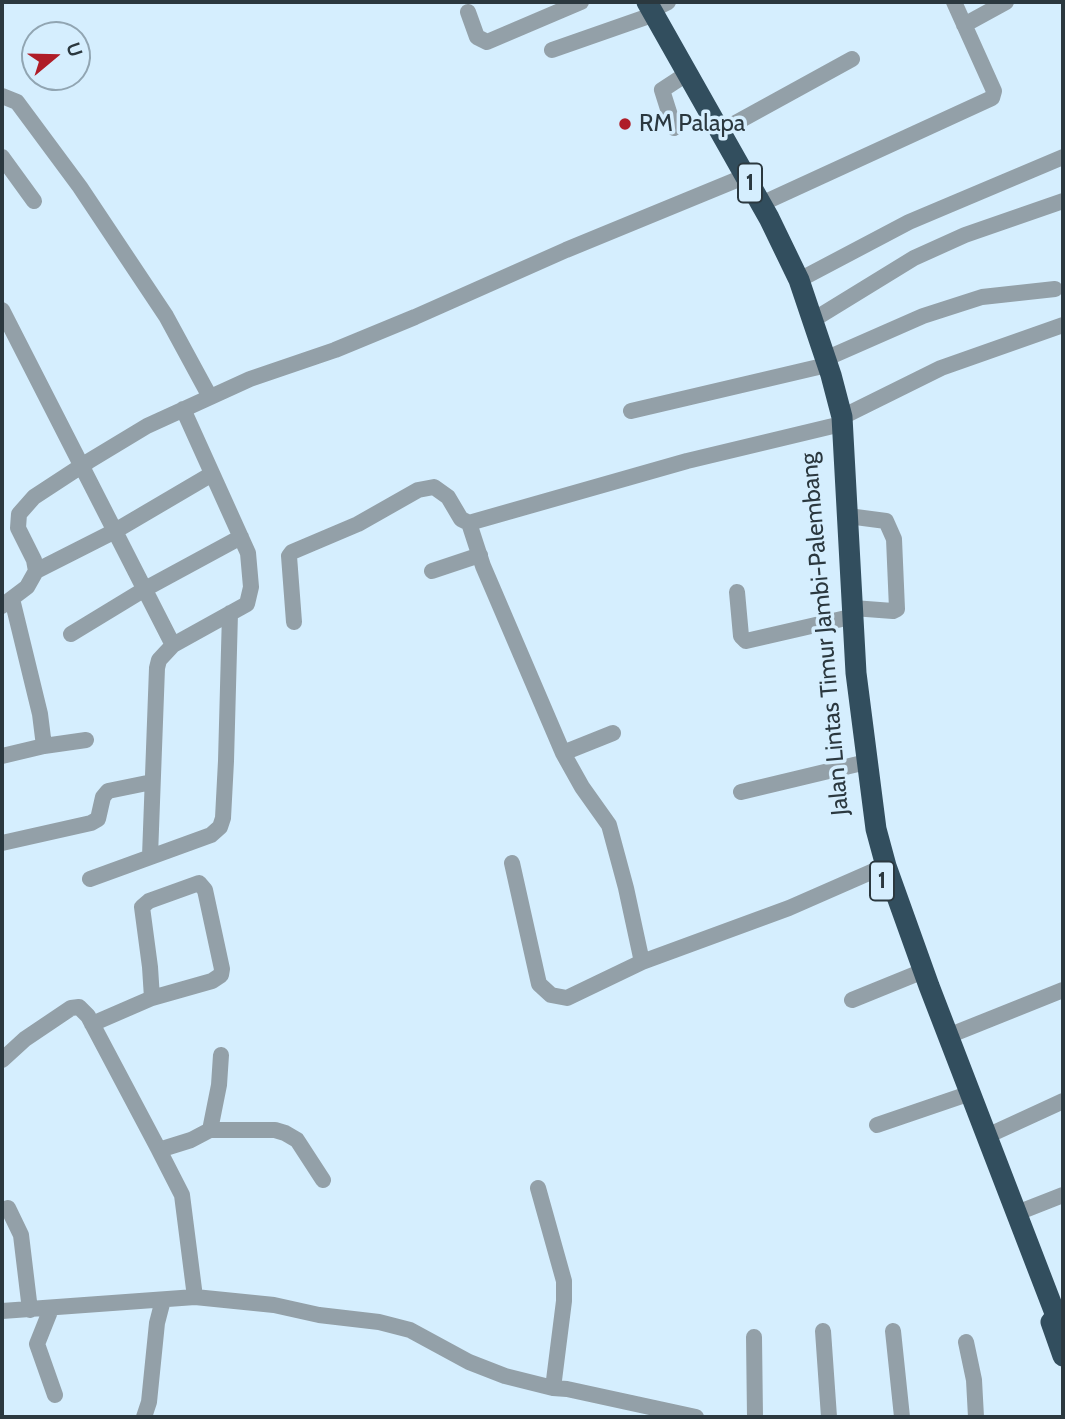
<!DOCTYPE html>
<html>
<head>
<meta charset="utf-8">
<style>
	body { margin:0 }
	#map { position:relative; width:1065px; height:1419px; overflow:hidden; background:#d5eefe; font-family:Cabin,sans-serif }
	canvas { display:block }
	.frame { position:absolute; inset:0; border:4px solid #2b383f; pointer-events:none }
	.north { position:absolute; left:21px; top:21px; width:70px; height:70px; box-sizing:border-box; background:#d5eefe; border:2px solid #91a5b2; border-radius:50%; rotate:71deg; font-size:19px; font-weight:700; line-height:28px; text-align:center; color:#2b383f }
	.north::after { content:''; display:block; margin:auto; width:24px; height:32px; background:#af1d28; clip-path:polygon(50% 0,100% 100%,50% 72%,0 100%) }
</style>
</head>
<body>
<div id="map">
<canvas width="1065" height="1419"></canvas>
<div class="frame"></div>
<div class="north">U</div>
</div>
<script>
const g = document.querySelector('canvas').getContext('2d');
g.lineJoin = 'round';
const poly = rows => new Path2D(rows.map(r => 'M' + r).join(''));
function stroke(path, color, width, dash) { g.strokeStyle = color; g.lineWidth = width; g.lineCap = dash ? 'butt' : 'round'; g.setLineDash(dash || []); g.stroke(path); }
function label(font, color, halo, rows, align = 'center') {
  g.font = font + ' Cabin,sans-serif'; g.lineWidth = 7; g.setLineDash([]); g.textBaseline = 'middle'; g.strokeStyle = halo; g.fillStyle = color; for (const [text, x, y, turn = 0] of rows) {
    g.save(); g.translate(x, y); g.rotate((+turn || 0) * Math.PI / 180); g.textAlign = isNaN(turn) ? turn : align; if (halo) g.strokeText(text, 0, 0); g.fillText(text, 0, 0); g.restore();
  }
}
stroke(poly([
	[652,10,668,2],
	[468,12,477,37,487,42,581,2],
	[964,25,1006,2],
	[552,50,655,14],
	[2,96,17,102,80,187,166,316,210,397],
	[674,128,662,90,688,73],
	[721,131,852,59],
	[2,157,34,201],
	[761,204,992,98,994,91,954,2],
	[799,280,909,222,1063,157],
	[2,310,173,645],
	[813,320,914,258,965,235,1063,201],
	[825,359,923,316,982,297,1055,289],
	[631,411,827,365],
	[842,417,941,368,1063,325],
	[833,426,687,461,469,523,483,566,563,753,582,787,609,825,626,888,642,962,789,908,878,869],
	[848,516,886,521,894,539,897,609,893,611,853,608],
	[36,571,115,531,212,474],
	[432,571,480,555],
	[737,592,741,636,746,641,846,618],
	[12,599,40,714,44,746],
	[2,606,27,587,36,571,34,560,18,528,19,514,34,497,89,461,147,426,250,379,335,350,415,317,566,250,746,176],
	[294,622,289,556,292,552,358,524,418,490,434,487,448,497,461,519,469,523],
	[71,634,145,589,241,537],
	[563,753,613,733],
	[2,756,44,746,86,740],
	[741,792,858,764],
	[2,843,91,823,98,819,103,797,108,791,152,782],
	[150,856,157,668,159,660,173,645,247,604,251,587,248,553,183,409],
	[512,863,539,984,551,995,567,998,642,962],
	[90,879,211,835,220,827,223,818,226,761,230,613],
	[852,1000,916,974],
	[92,1024,152,998,212,981,221,975,222,969,205,890,199,883,149,901,142,907,150,967,152,998],
	[948,1036,1063,990],
	[2,1060,25,1039,71,1008,79,1007,88,1016,159,1150],
	[877,1125,962,1096],
	[210,1130,275,1130,285,1133,297,1140,323,1180],
	[987,1136,1063,1101],
	[538,1188,564,1281,564,1301,553,1388],
	[8,1208,21,1235,30,1310],
	[1017,1213,1063,1195],
	[195,1297,182,1195,159,1150,191,1140,210,1130,219,1085,221,1055],
	[51,1309,37,1344,55,1395],
	[2,1311,195,1297,274,1305,319,1315,379,1322,410,1330,469,1362,505,1376,553,1388,567,1389,696,1417],
	[823,1331,829,1417],
	[893,1331,902,1417],
	[754,1337,755,1417],
	[966,1342,974,1380,976,1417],
	[144,1417,149,1402,157,1323,163,1300]
]), '#93a0a8', 16);
stroke(poly([
	[647,2,769,218,799,280,831,375,842,417,856,673,876,829,886,866,929,986,1063,1334],
	[1051,1322,1063,1356]
]), '#324e5e', 21);
for (const [x, y, r, color] of [
	[625,124,7,"#af1d28"]
]) { const dot = new Path2D(); dot.arc(x, y, r, 0, 2 * Math.PI); g.fillStyle = color; g.fill(dot); stroke(dot, '#d5eefe', 2.5); }
for (const [x, y, w] of [
	[750,183,24],
	[882,881,24]
]) { const box = new Path2D(); box.roundRect(x - w / 2, y - 19.5, w, 39, 5); g.fillStyle = '#d5eefe'; g.fill(box); stroke(box, '#2b383f', 2); }
label('bold 23px', '#2b383f', null, [
	["1",750,183],
	["1",882,881]
]);
label('24px', '#2b383f', '#d5eefe', [
	["RM Palapa",639,124]
], 'left');
label('24px', '#2b383f', '#d5eefe', [
	["Jalan Lintas Timur Jambi-Palembang",825,634,-95]
]);
</script>
</body>
</html>
